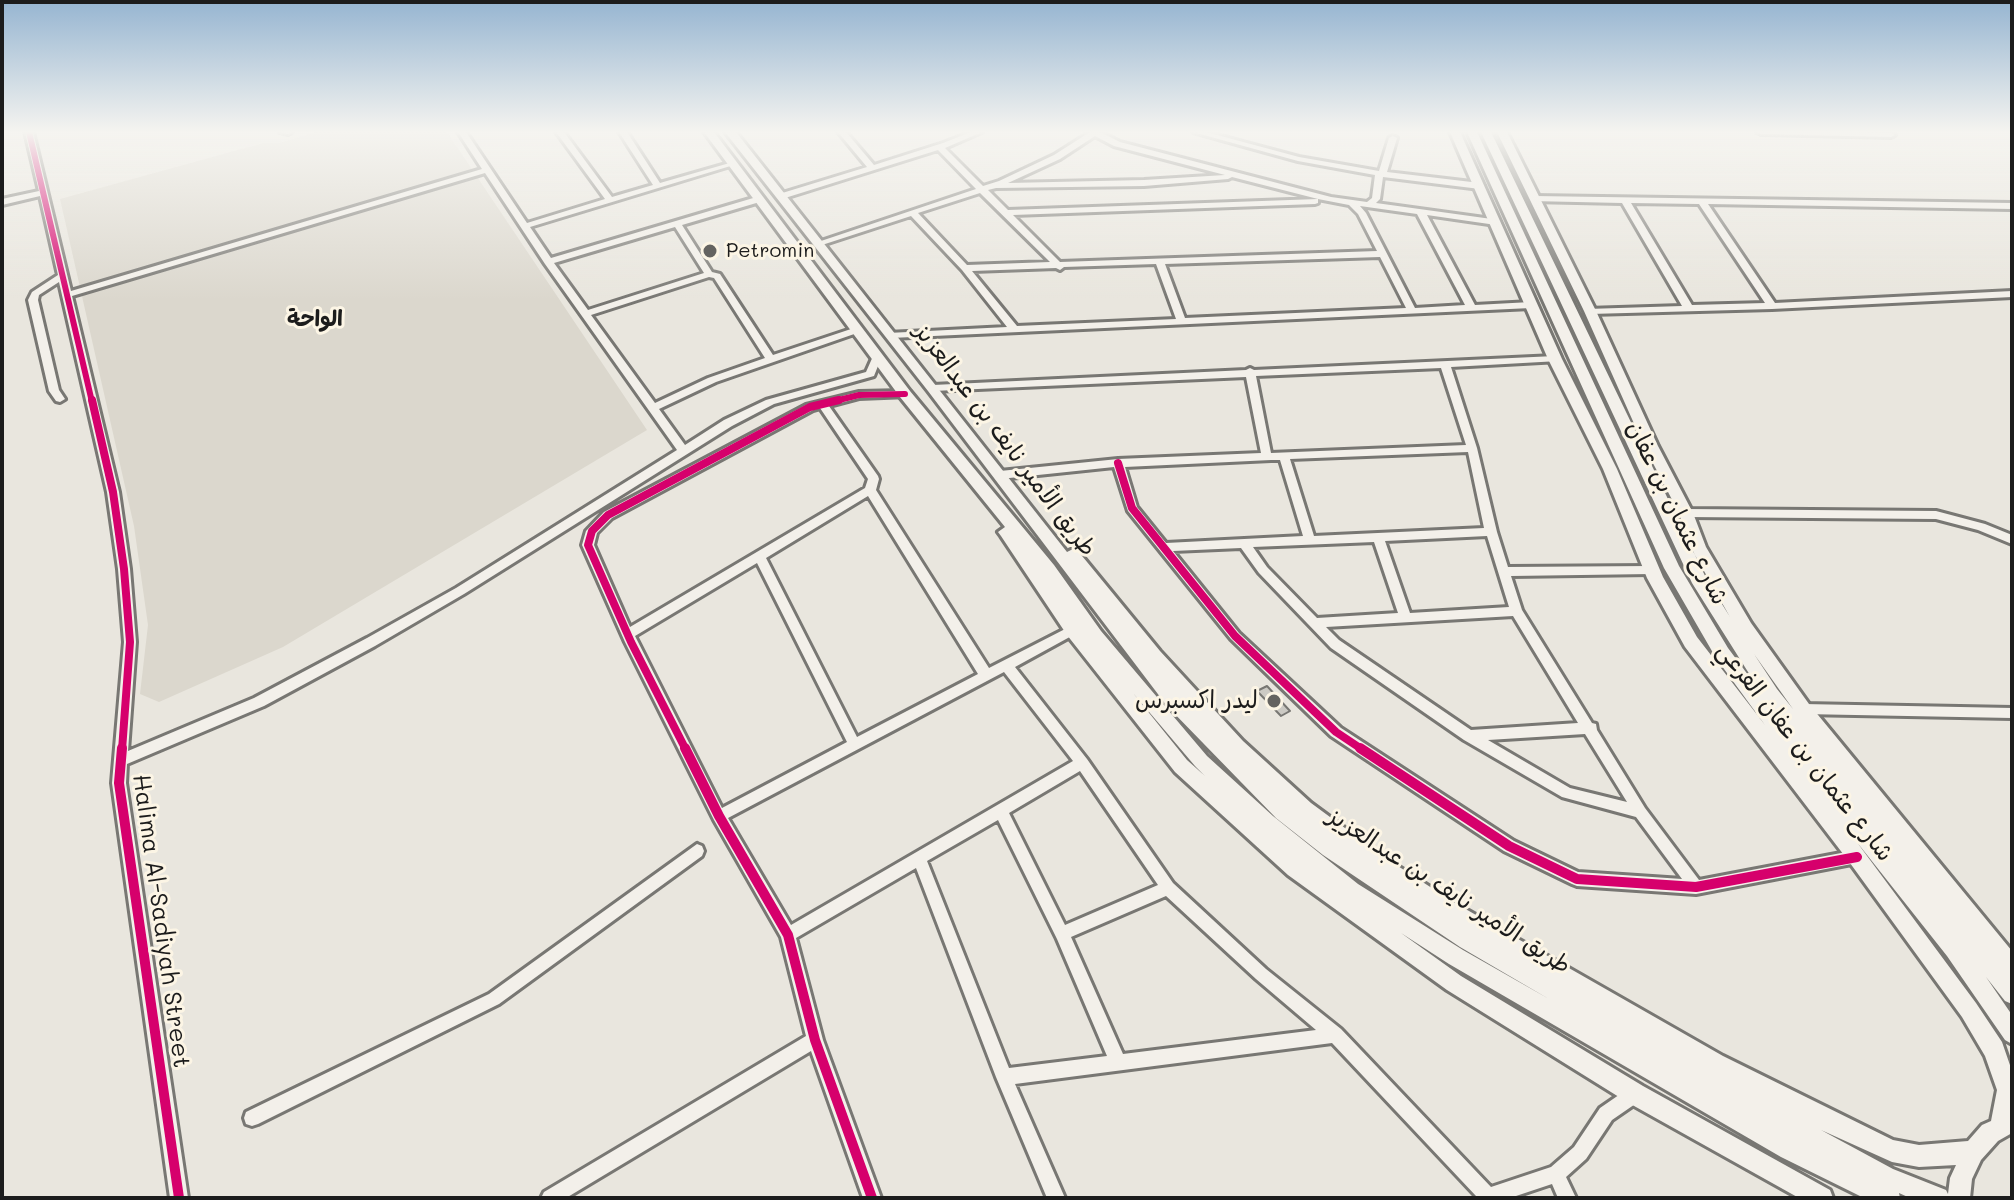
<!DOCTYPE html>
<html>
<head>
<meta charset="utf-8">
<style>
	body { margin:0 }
	#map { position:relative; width:2014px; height:1200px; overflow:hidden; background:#e9e6de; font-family:Mali,sans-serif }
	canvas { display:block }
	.frame { position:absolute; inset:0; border:4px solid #1c1c1c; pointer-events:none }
</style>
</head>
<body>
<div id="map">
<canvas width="2014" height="1200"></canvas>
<div class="frame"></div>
</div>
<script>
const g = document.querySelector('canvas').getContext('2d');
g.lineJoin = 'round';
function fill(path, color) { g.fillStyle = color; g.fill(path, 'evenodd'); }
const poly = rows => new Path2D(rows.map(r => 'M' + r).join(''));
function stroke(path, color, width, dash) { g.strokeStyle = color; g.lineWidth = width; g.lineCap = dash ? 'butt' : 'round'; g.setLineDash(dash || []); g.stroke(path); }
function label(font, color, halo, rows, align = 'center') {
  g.font = font + ' Mali,"Playpen Sans Arabic",sans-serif'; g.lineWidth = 6; g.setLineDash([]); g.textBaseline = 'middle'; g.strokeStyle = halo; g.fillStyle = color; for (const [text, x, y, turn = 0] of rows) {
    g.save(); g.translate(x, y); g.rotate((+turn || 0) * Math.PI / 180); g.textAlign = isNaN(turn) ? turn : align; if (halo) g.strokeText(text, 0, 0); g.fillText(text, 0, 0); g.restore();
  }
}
fill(poly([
	[316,132,447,132,647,430,283,647,159,702,140,694,148,625,134,526,60,199,263,143,279,143]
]), '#dbd7cd');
const building = poly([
	[1267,686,1290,711,1281,716,1257,691,1267,686]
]);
fill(building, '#cccac4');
stroke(building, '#787773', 2);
const minor = poly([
	[25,132,33,132,71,291,482,169,458,132,466,132,527,223,605,199,556,132,564,132,612,197,653,185,619,132,627,132,660,183,733,162,737,164,530,227,551,258,760,196,764,199,763,201,682,225,712,272,720,274,773,355,857,327,862,330,860,332,716,382,659,409,685,445,724,420,766,400,866,372,874,354,877,353,882,356,874,376,774,404,732,426,464,594,375,646,264,706,127,764,126,783,188,1198,170,1198,112,783,124,642,118,569,107,492,59,282,39,295,38,300,59,390,65,399,60,402,56,401,49,391,28,300,32,292,58,275,40,196,2,205,2,199,39,191,25,132],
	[485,173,545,264,677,450,456,588,367,638,254,698,128,751,136,642,130,569,119,492,72,296,485,173],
	[675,227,704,273,588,310,554,263,675,227],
	[709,277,714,278,765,358,708,378,655,403,591,315,709,277],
	[280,132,292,132,288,134,280,132],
	[838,132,846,132,874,165,943,143,971,132,982,132,945,148,983,186,999,181,1054,155,1090,132,1100,132,1120,142,1331,197,1367,202,1372,198,1375,175,1298,161,1193,132,1206,132,1299,157,1379,171,1389,138,1393,136,1397,138,1387,172,1480,183,1484,186,1480,189,1383,177,1380,199,1376,203,1499,220,1499,224,1496,225,1427,215,1475,305,1531,302,1536,305,1531,308,891,338,886,335,888,333,1007,327,962,270,911,216,822,245,819,246,815,243,976,189,938,150,785,198,779,198,779,194,867,167,838,132],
	[1095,136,1114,146,1225,175,1144,180,1008,183,1060,159,1095,136],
	[1232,177,1318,199,1008,210,988,190,996,188,1144,186,1228,179,1232,177],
	[980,193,1050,262,967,265,918,213,980,193],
	[1318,199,1349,205,1358,214,1377,251,1060,262,1013,215,1315,204,1318,203,1318,199],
	[1360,206,1417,214,1465,305,1415,308,1366,213,1360,206],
	[1380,257,1406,308,1185,318,1165,264,1380,257],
	[1156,264,1176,319,1017,326,972,271,1056,268,1060,270,1064,267,1156,264],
	[1757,132,1864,132,1891,133,1895,135,1891,137,1761,134,1757,132],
	[1534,196,2012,203,2012,209,1708,204,1775,303,2012,291,2012,297,1772,309,1590,314,1587,313,1587,309,1682,306,1622,203,1531,201,1531,197,1534,196],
	[1631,203,1699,204,1765,303,1692,305,1631,203],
	[1555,356,1559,357,1559,361,1451,367,1477,448,1497,532,1508,567,1651,566,1657,570,1651,574,1511,576,1522,610,1592,723,1596,724,1597,730,1645,808,1699,880,1857,850,1862,852,1864,857,1862,862,1696,894,1577,886,1572,884,1504,851,1331,736,1231,639,1128,511,1114,467,1000,479,995,475,1000,471,1118,459,1261,453,1246,377,933,391,928,388,933,385,1246,370,1250,368,1254,370,1555,356],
	[1441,368,1466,445,1271,453,1256,376,1441,368],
	[1468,452,1484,528,1314,536,1290,459,1468,452],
	[1271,460,1280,460,1303,536,1166,543,1137,507,1125,467,1271,460],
	[1487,536,1509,607,1410,613,1385,541,1487,536],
	[1374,542,1398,613,1317,618,1267,567,1253,547,1374,542],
	[1241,548,1259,573,1331,648,1464,740,1562,797,1636,817,1682,879,1578,872,1514,841,1341,728,1239,633,1173,551,1241,548],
	[1513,616,1578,723,1471,730,1339,640,1326,627,1513,616],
	[1585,734,1627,802,1570,788,1488,740,1585,734],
	[905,391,909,392,909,396,859,398,829,406,878,476,879,479,876,490,989,668,1069,627,1077,627,1079,630,1077,633,1015,667,1087,759,1173,883,1266,969,1341,1029,1491,1187,1551,1167,1574,1147,1600,1108,1629,1088,1635,1086,1641,1088,1643,1094,1641,1100,1612,1120,1586,1159,1566,1177,1576,1198,1558,1198,1552,1184,1510,1198,1475,1198,1476,1196,1332,1043,1015,1084,1065,1198,1047,1198,996,1077,916,868,796,938,823,1040,881,1198,863,1198,811,1051,566,1198,541,1198,544,1192,806,1036,781,937,714,820,625,642,582,545,586,531,604,512,806,405,859,392,905,391],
	[820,408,868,479,865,488,630,627,594,545,597,533,612,518,813,410,820,408],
	[868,496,978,674,857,737,766,558,868,496],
	[757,563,847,742,722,808,635,636,757,563],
	[1004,672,1073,761,791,925,728,818,1004,672],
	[1080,771,1158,885,1065,925,1009,813,1080,771],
	[998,820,1057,939,1107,1056,1009,1068,927,861,998,820],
	[1166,896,1256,979,1316,1030,1123,1054,1071,937,1166,896],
	[1686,509,1936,511,1985,524,2012,535,2012,544,1978,530,1936,519,1686,517,1680,513,1686,509],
	[1803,704,2012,708,2012,718,1803,714,1798,713,1797,709,1798,705,1803,704],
	[697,844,702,846,704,851,702,856,499,1004,258,1124,252,1126,246,1124,244,1118,246,1112,489,994,697,844]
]);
const major = poly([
	[704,132,714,132,910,391,1054,565,1101,631,1207,756,1273,816,1358,884,1463,950,1549,999,1460,947,1323,855,1276,818,1167,706,928,391,725,132,736,132,1067,552,1073,549,1078,551,1160,651,1243,741,1311,803,1387,859,1455,903,1723,1056,1893,1140,1919,1145,1968,1141,1982,1125,1991,1121,1997,1090,1985,1056,1962,1017,1850,863,1685,647,1647,578,1603,469,1548,359,1450,132,1460,132,1562,359,1617,469,1663,577,1697,637,1765,725,1716,658,1664,568,1467,132,1477,132,1679,566,1728,648,1760,691,1692,583,1481,132,1491,132,1707,580,1730,617,1691,548,1679,513,1644,446,1584,311,1497,132,1507,132,1596,311,1658,446,1693,513,1706,547,1751,623,1809,704,2012,951,2012,1004,2005,1001,1986,977,2012,1015,2012,1044,2005,1040,1947,956,1856,841,1976,1003,2002,1042,2012,1071,2012,1133,1998,1141,1981,1160,1972,1179,1970,1198,1910,1198,1899,1193,1900,1198,1864,1198,1781,1157,1449,964,1401,933,1461,976,1643,1086,1830,1190,1833,1198,1799,1198,1627,1102,1447,990,1288,875,1175,772,1067,635,1001,536,998,532,1005,527,900,397,704,132],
	[1754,654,1793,709,1777,689,1754,654],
	[1133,693,1195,766,1205,776,1187,760,1133,693],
	[1821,1130,1892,1162,1919,1167,1956,1165,1950,1178,1948,1194,1946,1190,1893,1169,1821,1130]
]);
stroke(minor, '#787773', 6);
stroke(major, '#787773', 6);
fill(minor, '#f3f0ea');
fill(major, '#f3f0ea');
stroke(poly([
	[29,132,92,402],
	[831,402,859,395,905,394]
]), '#d6006c', 6);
stroke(poly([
	[92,400,113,492,124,569,130,642,122,750],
	[1118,463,1132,508,1235,636,1336,732,1363,750],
	[686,750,631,642,588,545,592,531,608,515,810,407,839,400]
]), '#d6006c', 8);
stroke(poly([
	[122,748,119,783,179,1198],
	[685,748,719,816,788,935,815,1040,872,1198],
	[1360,748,1509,846,1577,879,1696,887,1857,857]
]), '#d6006c', 10);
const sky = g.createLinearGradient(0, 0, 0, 300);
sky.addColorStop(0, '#96b5d1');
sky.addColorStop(0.44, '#f5f4f0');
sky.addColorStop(1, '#f5f4f000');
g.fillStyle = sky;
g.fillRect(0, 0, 2014, 300);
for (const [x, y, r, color] of [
	[710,251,8,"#646360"],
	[1274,701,8,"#646360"]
]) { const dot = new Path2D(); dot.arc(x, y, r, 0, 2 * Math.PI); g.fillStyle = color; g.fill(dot); stroke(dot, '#fcf5e5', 3); }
label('20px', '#1c1c1c', '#fcf5e5', [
	["Petromin",726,251]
], 'left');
label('bold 22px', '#1c1c1c', '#fcf5e5', [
	["الواحة",315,319]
]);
label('24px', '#1c1c1c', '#fcf5e5', [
	["طريق الأمير نايف بن عبدالعزيز",1005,440,53],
	["شارع عثمان بن عفان",1677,513,64],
	["شارع عثمان بن عفان الفرعي",1805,752,52],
	["طريق الأمير نايف بن عبدالعزيز",1449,891,33],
	["Halima Al-Sadiyah Street",161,921,82]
]);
label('24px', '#1c1c1c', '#fcf5e5', [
	["ليدر اكسبرس",1258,701]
], 'right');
</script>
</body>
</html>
